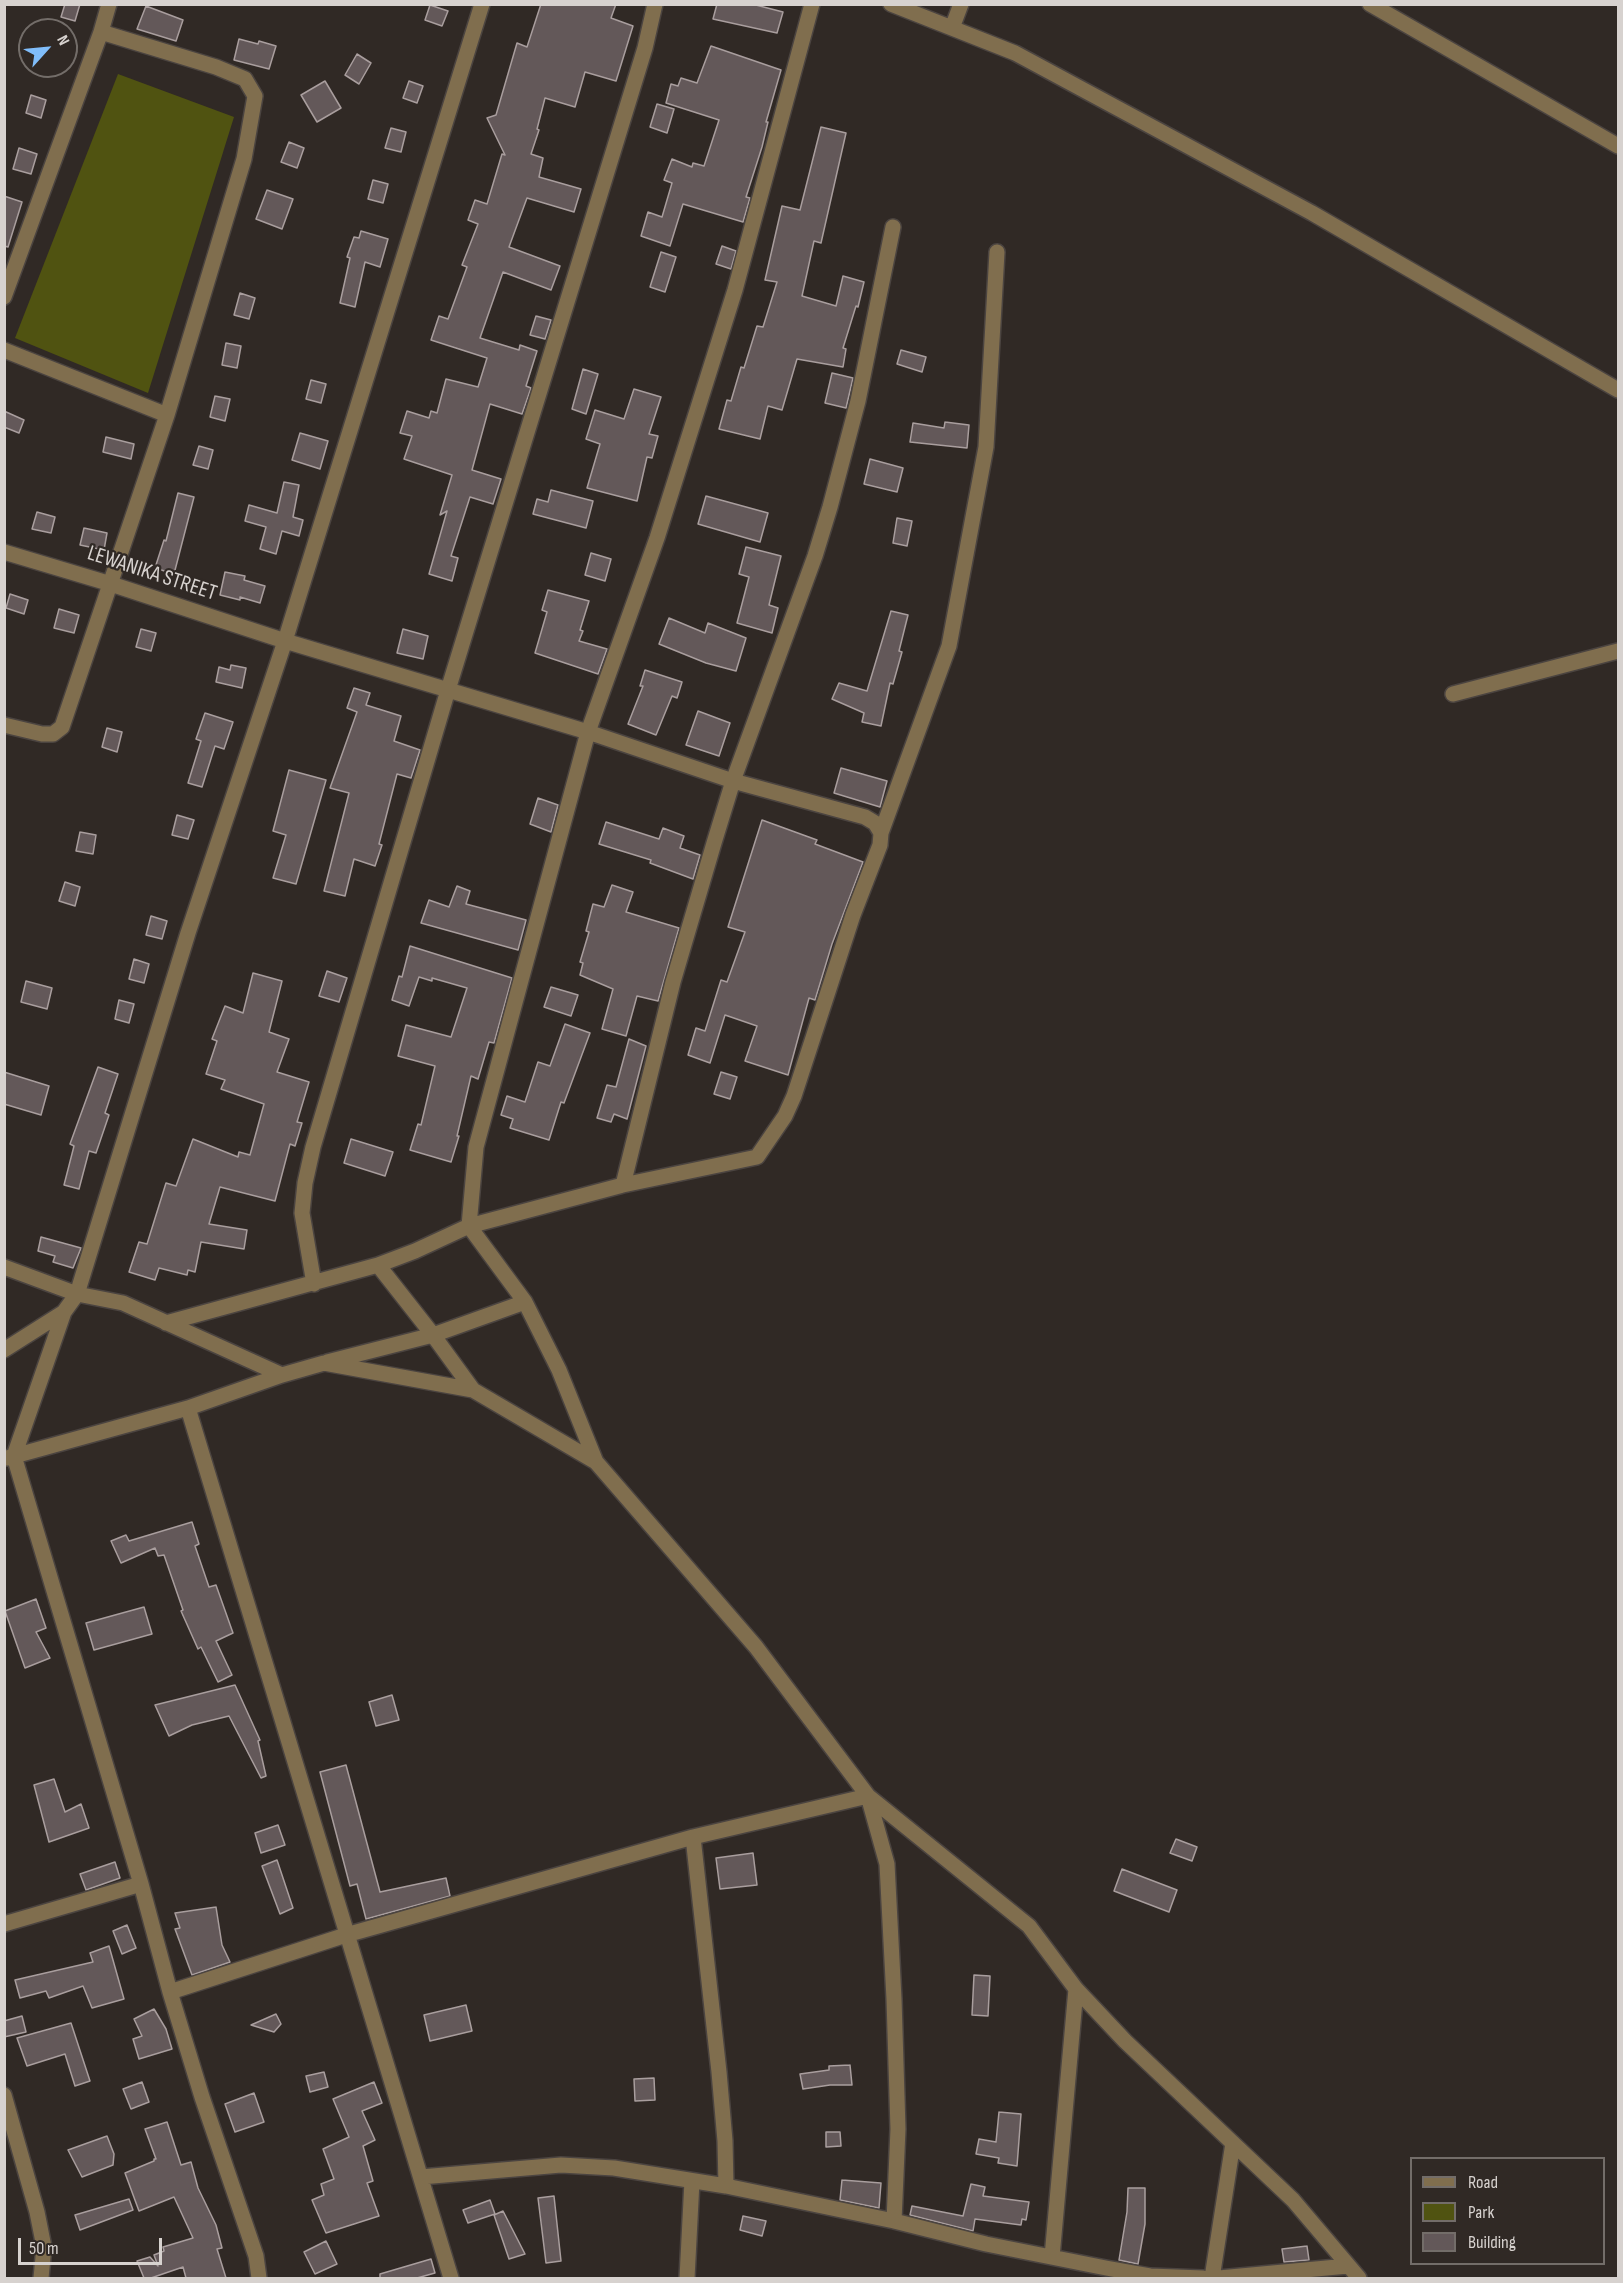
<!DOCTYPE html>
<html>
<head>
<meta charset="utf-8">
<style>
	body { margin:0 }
	#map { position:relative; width:1623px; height:2283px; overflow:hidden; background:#302925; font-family:"Sofia Sans Condensed",sans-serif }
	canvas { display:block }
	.frame { position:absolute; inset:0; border:6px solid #d7d2cf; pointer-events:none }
	.legend { position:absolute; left:1410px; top:2157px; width:195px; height:108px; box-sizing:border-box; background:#302925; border:2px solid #736d69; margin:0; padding:8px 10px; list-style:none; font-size:18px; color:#d7d2cf }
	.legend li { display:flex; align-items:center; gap:12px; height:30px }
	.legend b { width:30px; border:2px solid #736d69 }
	.north { position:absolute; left:18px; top:18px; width:60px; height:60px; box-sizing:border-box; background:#302925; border:2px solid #736d69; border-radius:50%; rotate:63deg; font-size:16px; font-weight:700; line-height:24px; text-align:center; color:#d7d2cf }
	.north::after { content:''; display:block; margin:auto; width:21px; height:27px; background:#80bdfa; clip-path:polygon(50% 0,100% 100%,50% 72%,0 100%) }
	.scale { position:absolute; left:18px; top:2238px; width:144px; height:27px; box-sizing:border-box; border:3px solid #d7d2cf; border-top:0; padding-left:8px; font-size:18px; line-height:21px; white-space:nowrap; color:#d7d2cf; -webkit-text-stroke:4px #302925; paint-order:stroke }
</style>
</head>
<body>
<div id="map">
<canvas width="1623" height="2283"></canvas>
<div class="frame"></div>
<ul class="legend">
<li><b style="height:8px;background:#806e4e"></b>Road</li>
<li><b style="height:16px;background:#505311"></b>Park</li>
<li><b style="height:16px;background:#635859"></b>Building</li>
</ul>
<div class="north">N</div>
<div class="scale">50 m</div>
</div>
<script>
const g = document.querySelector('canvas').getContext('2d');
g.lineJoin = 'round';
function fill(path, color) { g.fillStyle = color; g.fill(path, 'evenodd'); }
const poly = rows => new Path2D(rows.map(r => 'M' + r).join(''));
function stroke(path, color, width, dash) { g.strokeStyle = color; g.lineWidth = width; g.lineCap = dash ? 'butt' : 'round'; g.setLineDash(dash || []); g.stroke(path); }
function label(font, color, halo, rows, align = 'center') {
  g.font = font + ' "Sofia Sans Condensed",sans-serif'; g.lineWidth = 4.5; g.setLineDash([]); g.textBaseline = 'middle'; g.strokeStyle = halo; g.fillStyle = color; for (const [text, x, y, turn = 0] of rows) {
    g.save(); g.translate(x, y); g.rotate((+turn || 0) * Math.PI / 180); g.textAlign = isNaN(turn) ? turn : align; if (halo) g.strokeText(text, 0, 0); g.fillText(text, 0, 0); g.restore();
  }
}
fill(poly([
	[118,74,234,117,148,393,15,338]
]), '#505311');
const building = poly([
	[65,4,80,4,75,21,61,17,65,4],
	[541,4,616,4,611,18,633,26,616,81,585,72,575,107,545,98,537,129,539,130,531,154,543,158,539,177,581,189,574,212,527,198,509,247,560,266,551,290,503,272,480,338,519,350,520,345,537,351,526,386,531,388,522,414,490,404,472,470,501,479,493,504,470,497,451,556,458,558,452,581,429,574,447,511,440,515,452,475,404,459,412,436,400,433,407,411,429,418,431,411,437,413,446,379,478,387,487,358,431,340,439,316,448,319,467,267,462,265,478,224,468,220,475,200,487,204,502,154,505,155,487,118,496,115,517,43,527,47,541,4],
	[717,4,752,4,783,12,777,33,713,19,717,4],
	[430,5,448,11,442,26,425,20,430,5],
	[146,6,183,20,176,41,137,29,146,6],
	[239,39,258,44,259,41,276,46,269,69,234,60,239,39],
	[711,46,781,70,766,122,768,122,762,147,746,197,750,198,743,222,683,204,670,246,641,236,648,212,662,217,672,183,664,180,672,159,692,167,693,163,704,166,719,120,666,103,671,84,678,86,681,78,697,83,711,46],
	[357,54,371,63,359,84,345,75,357,54],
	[325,81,341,108,317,122,301,95,325,81],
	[409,81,423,86,417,103,403,98,409,81],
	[31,95,46,100,41,118,26,113,31,95],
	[657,104,674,109,667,133,650,127,657,104],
	[821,127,846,133,821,243,814,241,802,296,836,306,843,276,864,282,858,307,856,306,843,348,846,349,843,367,797,359,782,410,768,406,760,439,719,429,727,400,731,401,741,367,744,368,757,326,763,327,777,282,765,280,782,206,800,210,821,127],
	[391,128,406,132,401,152,385,148,391,128],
	[289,142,304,148,297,168,281,162,289,142],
	[19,148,37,154,31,174,13,169,19,148],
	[373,180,388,184,383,203,368,199,373,180],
	[267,190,293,199,282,229,256,219,267,190],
	[4,196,22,202,8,247,4,246,4,196],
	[361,231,388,239,380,267,365,262,355,307,340,303,350,258,347,257,354,237,359,238,361,231],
	[722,246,736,251,731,269,716,264,722,246],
	[661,252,676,257,665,292,650,287,661,252],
	[240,293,255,298,249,319,234,315,240,293],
	[536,316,551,320,545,339,530,335,536,316],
	[226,343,241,346,237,368,222,365,226,343],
	[901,350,926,357,922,372,897,364,901,350],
	[583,369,598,374,586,414,572,409,583,369],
	[832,373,853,378,846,408,825,403,832,373],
	[311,380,326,384,321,403,306,399,311,380],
	[634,389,661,397,649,434,658,436,652,458,647,457,637,501,587,488,600,444,586,439,595,410,624,419,634,389],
	[215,396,230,399,225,421,210,417,215,396],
	[4,411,24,420,19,433,4,427,4,411],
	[945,422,969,425,967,448,910,442,913,423,944,428,945,422],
	[300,433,328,441,320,469,292,460,300,433],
	[106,437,134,444,131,459,103,452,106,437],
	[199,446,213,450,208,469,193,465,199,446],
	[870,459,903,468,897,492,864,484,870,459],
	[284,482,299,485,293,517,303,520,299,536,282,531,276,554,260,549,266,527,245,521,249,505,277,513,284,482],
	[551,490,593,501,586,528,533,514,537,499,548,502,551,490],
	[178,493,194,497,174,574,155,568,164,540,166,541,178,493],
	[706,496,768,513,760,542,698,524,706,496],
	[37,512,55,517,51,533,32,529,37,512],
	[897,518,912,521,907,546,893,543,897,518],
	[84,528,107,533,104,550,80,545,84,528],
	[746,547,781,556,769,605,778,608,772,633,737,623,749,577,739,574,746,547],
	[591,553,611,559,605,581,585,575,591,553],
	[225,572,245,576,244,580,265,586,260,603,240,597,240,600,220,595,225,572],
	[548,590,589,601,580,630,583,631,579,641,607,649,598,674,535,653,547,612,542,610,548,590],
	[10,594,28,600,24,614,6,608,10,594],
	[59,609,79,615,74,633,54,628,59,609],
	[891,611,908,615,899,651,902,652,893,684,890,683,881,726,862,722,864,713,832,699,839,683,867,691,891,611],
	[669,618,705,633,708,623,746,638,736,671,706,663,659,644,669,618],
	[141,629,156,633,151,651,136,647,141,629],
	[403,629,428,636,423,659,397,653,403,629],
	[231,665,246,668,242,688,216,682,219,667,230,670,231,665],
	[645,670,682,682,677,698,672,696,656,735,628,724,643,686,640,686,645,670],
	[354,688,370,693,366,705,401,716,394,741,420,750,411,778,397,774,379,844,382,845,375,866,354,859,345,896,324,891,349,793,330,788,357,712,347,708,354,688],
	[698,711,730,723,719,756,686,745,698,711],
	[205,713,233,722,224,749,215,746,202,787,188,783,201,741,196,739,205,713],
	[107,728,122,732,117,752,102,747,107,728],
	[841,768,887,781,880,807,834,793,841,768],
	[289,770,326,780,296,884,273,878,286,835,273,831,289,770],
	[538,798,558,805,551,832,530,824,538,798],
	[177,815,194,820,188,839,172,835,177,815],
	[762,820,817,840,815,844,863,862,832,944,815,1000,809,998,788,1075,745,1061,757,1026,725,1015,710,1063,688,1055,696,1028,705,1031,721,980,727,982,745,932,728,927,762,820],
	[606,822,659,839,663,828,684,836,680,848,700,855,693,879,650,863,651,860,599,844,606,822],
	[80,832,96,835,93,854,76,851,80,832],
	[65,882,80,887,75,906,59,901,65,882],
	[612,885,633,892,626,912,679,928,658,1001,637,996,626,1036,602,1029,613,989,580,975,583,963,580,962,589,932,586,931,593,904,604,907,612,885],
	[457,886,470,891,466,904,526,920,518,950,421,923,429,900,449,907,457,886],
	[151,916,167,921,162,939,146,935,151,916],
	[410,946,512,978,494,1043,489,1042,478,1079,471,1076,457,1136,459,1136,451,1162,410,1150,418,1124,421,1125,435,1066,398,1056,406,1025,451,1037,467,988,432,978,432,981,419,977,409,1006,392,1000,399,976,402,977,410,946],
	[134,959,149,964,144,983,129,979,134,959],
	[327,971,347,978,339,1002,319,996,327,971],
	[253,973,282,981,269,1032,289,1039,277,1072,309,1082,297,1122,302,1123,295,1146,290,1144,275,1201,220,1187,209,1224,247,1230,244,1249,201,1242,195,1272,188,1270,187,1275,159,1268,155,1280,129,1272,139,1242,147,1244,166,1183,176,1186,193,1139,238,1157,239,1152,250,1155,264,1104,221,1089,225,1080,206,1074,217,1041,212,1039,225,1006,243,1013,253,973],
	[26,981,52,988,47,1009,21,1002,26,981],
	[551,987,578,995,571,1016,544,1007,551,987],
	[119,1000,134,1004,129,1023,115,1019,119,1000],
	[565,1024,590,1033,564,1103,561,1102,549,1140,510,1128,513,1119,501,1115,507,1096,525,1102,538,1062,550,1066,565,1024],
	[629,1039,646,1046,627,1119,614,1114,611,1122,597,1118,607,1085,616,1087,629,1039],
	[98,1067,118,1074,105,1113,109,1115,96,1153,89,1151,79,1189,64,1185,74,1146,70,1144,98,1067],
	[4,1072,49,1086,41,1115,4,1104,4,1072],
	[721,1072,737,1077,730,1099,714,1094,721,1072],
	[351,1139,393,1152,385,1176,344,1163,351,1139],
	[41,1237,81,1248,73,1268,53,1262,55,1256,38,1251,41,1237],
	[192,1522,199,1544,195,1546,209,1587,216,1585,233,1633,216,1641,232,1675,218,1682,201,1647,198,1649,181,1611,183,1610,164,1555,158,1556,155,1548,121,1563,111,1541,126,1535,129,1541,192,1522],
	[36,1599,46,1628,36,1632,50,1658,25,1668,5,1611,36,1599],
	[144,1607,152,1634,94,1650,86,1623,144,1607],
	[235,1685,260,1740,258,1741,266,1776,261,1778,229,1716,192,1725,169,1736,155,1705,235,1685],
	[392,1695,399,1720,376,1726,369,1702,392,1695],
	[346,1765,380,1892,446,1878,450,1896,366,1919,357,1884,350,1886,320,1772,346,1765],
	[54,1779,65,1812,81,1804,89,1828,49,1842,34,1785,54,1779],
	[278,1825,285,1845,261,1853,255,1833,278,1825],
	[1176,1839,1197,1847,1192,1861,1170,1853,1176,1839],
	[753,1853,757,1885,720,1889,716,1858,753,1853],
	[277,1860,293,1908,280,1914,262,1866,277,1860],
	[115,1862,120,1878,86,1890,80,1874,115,1862],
	[1122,1869,1177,1890,1169,1912,1114,1891,1122,1869],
	[216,1907,222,1945,230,1962,192,1975,175,1929,180,1928,175,1913,216,1907],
	[127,1925,136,1948,122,1954,113,1931,127,1925],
	[109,1946,124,1999,92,2008,83,1986,49,1998,46,1991,20,1998,15,1980,93,1962,90,1953,109,1946],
	[974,1975,990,1976,988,2016,972,2015,974,1975],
	[466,2005,472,2031,430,2041,424,2015,466,2005],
	[154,2009,166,2029,172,2049,139,2059,133,2039,142,2036,134,2019,154,2009],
	[276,2014,281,2024,274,2032,251,2025,276,2014],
	[22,2016,26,2032,4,2037,4,2021,22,2016],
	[71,2023,90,2081,75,2086,65,2054,27,2066,17,2038,71,2023],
	[850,2065,852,2085,830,2085,803,2089,800,2074,829,2070,829,2066,850,2065],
	[324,2072,328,2087,310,2092,306,2076,324,2072],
	[654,2078,655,2100,635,2101,634,2079,654,2078],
	[142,2082,149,2102,131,2109,123,2089,142,2082],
	[374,2082,382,2103,362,2111,375,2140,363,2146,373,2181,367,2183,379,2216,326,2233,312,2200,324,2195,321,2184,334,2179,323,2149,349,2137,333,2099,374,2082],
	[254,2093,264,2122,235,2132,225,2104,254,2093],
	[999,2112,1021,2114,1017,2166,998,2163,999,2158,976,2154,979,2139,996,2142,999,2112],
	[167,2122,181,2165,191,2162,198,2188,216,2225,222,2248,217,2249,226,2278,186,2278,183,2267,151,2278,144,2278,137,2261,150,2257,158,2266,154,2255,164,2251,163,2247,193,2238,174,2197,139,2211,125,2173,154,2161,154,2159,156,2159,145,2129,167,2122],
	[826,2132,840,2132,841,2146,826,2147,826,2132],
	[107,2136,114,2154,113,2165,82,2177,68,2150,107,2136],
	[842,2180,881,2183,879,2208,840,2200,842,2180],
	[971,2184,985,2187,983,2196,1029,2202,1026,2220,1022,2219,1021,2225,975,2219,973,2231,910,2215,912,2206,963,2216,971,2184],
	[1128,2188,1145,2188,1145,2224,1138,2264,1119,2260,1127,2212,1128,2188],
	[554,2196,561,2261,546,2263,538,2198,554,2196],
	[129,2199,133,2210,80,2230,75,2215,129,2199],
	[490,2200,495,2214,468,2223,463,2210,490,2200],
	[503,2211,525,2254,509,2259,494,2215,503,2211],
	[743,2216,766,2221,762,2236,740,2230,743,2216],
	[326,2241,337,2264,315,2274,304,2252,326,2241],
	[1307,2246,1309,2260,1284,2262,1282,2249,1307,2246],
	[431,2259,435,2273,417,2278,380,2278,380,2274,431,2259]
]);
fill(building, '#635859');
stroke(building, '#a99e9e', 1.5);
const minor = poly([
	[891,4,1015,53,1312,213,1618,390],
	[1370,4,1618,146],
	[952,28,961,4],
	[4,297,101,32,109,4],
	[4,350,167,415],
	[4,552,111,584,285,641,588,732,733,781,865,817,875,823,881,833],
	[1453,694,1618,651],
	[4,725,42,734,53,734,62,727,167,415,244,159,255,96,245,79,216,67,101,32],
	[623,1185,673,982,714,843,733,781,815,556,830,507,858,401,893,227],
	[378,1265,433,1335,473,1390],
	[4,1267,77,1294,123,1303,282,1375],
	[314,1284,302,1213,305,1183,313,1147,448,690,645,48,655,4],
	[166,1323,378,1265,415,1251,469,1226,623,1185,757,1157,785,1116,794,1096,853,915,880,845,881,833,949,646,986,447,997,252],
	[4,1350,64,1312],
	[327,1362,433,1335,525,1302],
	[188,1408,451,2278],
	[7,1458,188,1408,282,1375,324,1363,473,1390,596,1462,756,1647,868,1796,1029,1926,1076,1989,1125,2041,1293,2200,1359,2278],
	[596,1462,559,1370,525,1302,469,1226,476,1147,588,732,657,538,735,290,812,4],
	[693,1837,719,2072,725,2141,726,2186],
	[4,1924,141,1884],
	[170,1992,346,1935,693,1837,868,1796,887,1864,894,1999,898,2129,894,2221],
	[4,2095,37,2212,44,2247,41,2278],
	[421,2177,561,2165,614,2168,726,2186,894,2221,986,2244,1106,2268,1150,2276,1203,2278],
	[1052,2257,1076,1989],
	[259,2278,256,2256,202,2097,170,1992,141,1884,14,1456,64,1312,77,1294,188,933,285,641,482,4],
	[687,2278,692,2181],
	[1212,2278,1233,2143],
	[1219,2278,1348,2266]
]);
stroke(minor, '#4b4440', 18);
stroke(minor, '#806e4e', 15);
label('22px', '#d7d2cf', '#302925', [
	["LEWANIKA STREET",152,574,18]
]);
</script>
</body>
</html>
